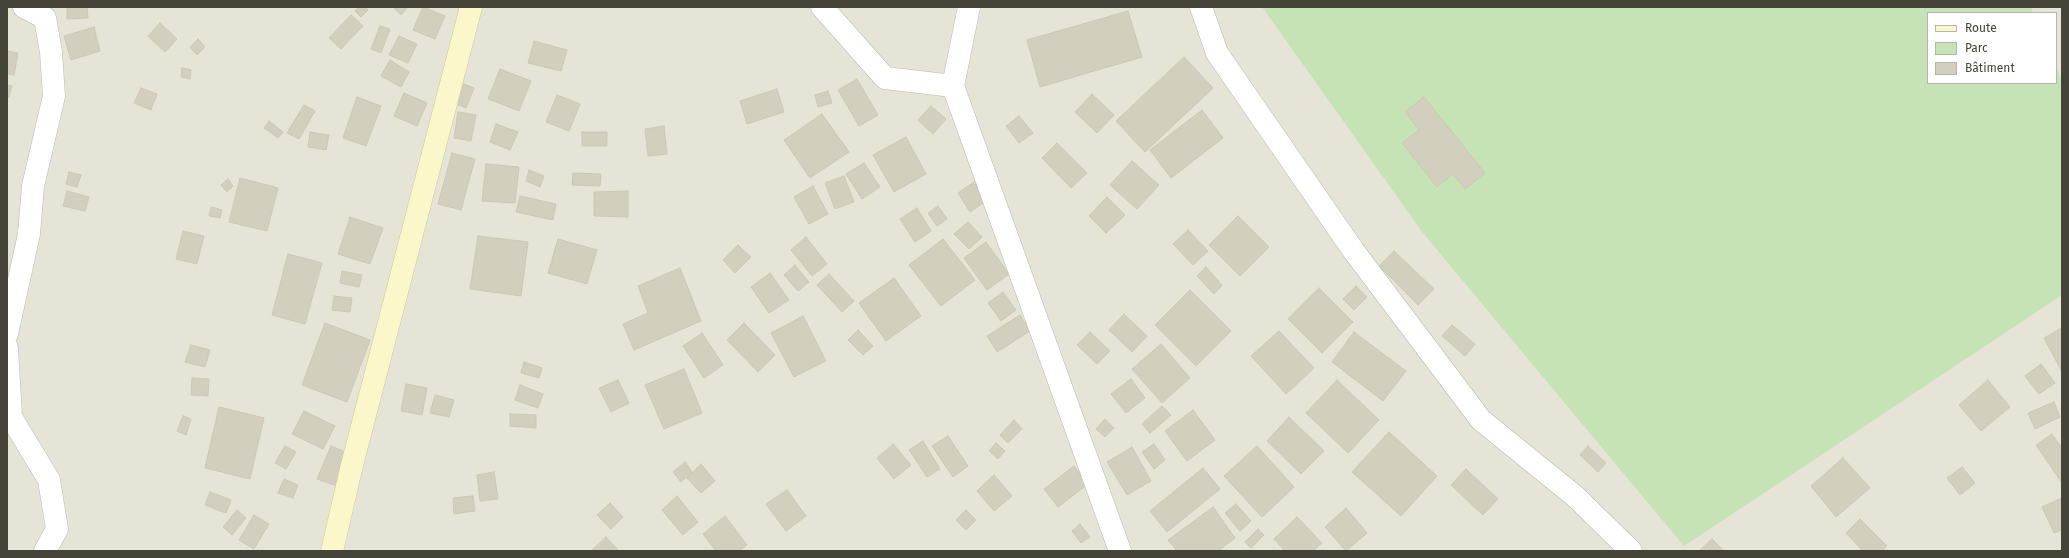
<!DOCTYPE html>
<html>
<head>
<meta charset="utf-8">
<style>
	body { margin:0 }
	#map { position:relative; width:2069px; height:558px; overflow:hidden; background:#f3f1e9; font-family:"Fira Sans",sans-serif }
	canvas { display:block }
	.frame { position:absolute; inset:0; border:8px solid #464338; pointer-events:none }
	.legend { position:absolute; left:1927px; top:12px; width:130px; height:72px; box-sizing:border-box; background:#fff; border:1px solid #b5b4af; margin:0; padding:5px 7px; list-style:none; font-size:12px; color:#464338 }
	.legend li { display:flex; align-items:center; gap:8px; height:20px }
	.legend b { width:20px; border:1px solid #b5b4af }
</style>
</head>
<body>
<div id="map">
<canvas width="2069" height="558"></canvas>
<div class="frame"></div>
<ul class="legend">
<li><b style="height:5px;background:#faf7cb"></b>Route</li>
<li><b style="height:11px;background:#c6e3b5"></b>Parc</li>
<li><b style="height:11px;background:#d3cfbf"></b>Bâtiment</li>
</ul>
</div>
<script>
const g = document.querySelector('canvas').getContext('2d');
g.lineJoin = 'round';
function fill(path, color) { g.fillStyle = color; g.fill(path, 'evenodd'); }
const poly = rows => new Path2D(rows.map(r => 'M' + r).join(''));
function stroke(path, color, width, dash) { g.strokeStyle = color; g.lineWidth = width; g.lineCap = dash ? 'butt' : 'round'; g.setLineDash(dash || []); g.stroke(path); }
fill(poly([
	[7,7,2062,7,2062,551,7,551],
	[1928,13,2056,13,2056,83,1928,83]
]), '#e6e4d7');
fill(poly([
	[1262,7,2031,7,2033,13,1928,13,1928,83,2056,83,2056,67,2062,81,2062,295,1684,546,1423,233]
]), '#c6e3b5');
const building = poly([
	[67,7,87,7,88,18,67,19,67,7],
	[359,7,365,7,368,10,361,17,355,11,359,7],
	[393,7,408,7,401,15,393,7],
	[423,7,445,16,435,39,413,30,423,7],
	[1128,11,1142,57,1040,87,1027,40,1128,11],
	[351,15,363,26,341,49,329,38,351,15],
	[160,23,177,39,165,52,148,36,160,23],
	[380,26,390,29,381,53,371,49,380,26],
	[94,27,100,51,71,60,64,36,94,27],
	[399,36,417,44,408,63,389,55,399,36],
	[198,39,205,47,197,55,190,47,198,39],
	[534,41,567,50,561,71,528,63,534,41],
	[7,51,18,53,14,75,7,74,7,51],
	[1184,57,1213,88,1145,152,1116,121,1184,57],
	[390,60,409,72,401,87,381,76,390,60],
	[182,68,191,70,190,79,181,77,182,68],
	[500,69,531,81,519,111,488,99,500,69],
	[857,79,878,115,859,126,838,90,857,79],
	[464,84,474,88,466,108,456,104,464,84],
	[7,85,12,86,9,97,7,97,7,85],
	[141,88,157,94,151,110,134,103,141,88],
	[777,89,784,112,747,124,740,101,777,89],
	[828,91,832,103,818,107,815,95,828,91],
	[404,93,427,103,417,126,394,116,404,93],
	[1092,94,1114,115,1097,133,1075,112,1092,94],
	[557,95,580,104,569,131,546,122,557,95],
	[357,97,381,106,366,146,343,138,357,97],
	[1424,97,1485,173,1465,189,1453,174,1437,187,1402,143,1419,130,1405,112,1424,97],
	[304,105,315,111,299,139,287,133,304,105],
	[931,106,946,119,933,134,918,120,931,106],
	[1202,110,1223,138,1171,178,1150,150,1202,110],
	[458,112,476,115,471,141,454,138,458,112],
	[822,114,849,152,810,178,784,140,822,114],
	[1019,116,1033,133,1019,143,1006,126,1019,116],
	[269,121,283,132,278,138,264,128,269,121],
	[496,124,518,132,510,150,490,142,496,124],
	[664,126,667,154,648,156,645,129,664,126],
	[310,132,329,135,326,150,308,147,310,132],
	[582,132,607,132,607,146,582,146,582,132],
	[906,137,926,174,894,192,873,155,906,137],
	[1057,143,1087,173,1071,188,1042,158,1057,143],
	[452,153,475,159,461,210,438,204,452,153],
	[1132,161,1159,185,1137,209,1110,185,1132,161],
	[864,163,880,187,862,199,846,174,864,163],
	[486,164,519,167,515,203,482,201,486,164],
	[529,170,544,176,540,187,526,181,529,170],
	[69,172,81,175,77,187,66,184,69,172],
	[573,173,601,174,600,186,572,185,573,173],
	[844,176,854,202,835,209,825,183,844,176],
	[240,178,278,188,267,231,229,222,240,178],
	[228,179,233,186,227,192,221,185,228,179],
	[974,182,986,201,970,212,958,193,974,182],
	[813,186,828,214,809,224,794,197,813,186],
	[67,191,89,197,85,211,63,206,67,191],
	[628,191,628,217,594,216,594,192,628,191],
	[520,196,556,204,553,220,516,212,520,196],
	[1107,197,1125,215,1106,233,1089,216,1107,197],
	[938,206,947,219,937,226,928,213,938,206],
	[211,207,222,210,220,218,209,216,211,207],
	[917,208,931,231,915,242,900,219,917,208],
	[1238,216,1269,247,1240,276,1209,245,1238,216],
	[350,217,383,228,370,264,338,254,350,217],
	[968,222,982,237,969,249,954,234,968,222],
	[1188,230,1208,251,1193,265,1173,244,1188,230],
	[183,231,204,236,197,264,176,259,183,231],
	[478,236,528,242,521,296,470,289,478,236],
	[806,237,827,264,812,276,791,250,806,237],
	[558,239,597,250,587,284,548,273,558,239],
	[943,239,975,280,941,306,909,265,943,239],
	[986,242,1009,274,987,290,964,258,986,242],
	[738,245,751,257,735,273,723,260,738,245],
	[1394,251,1434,289,1418,305,1379,266,1394,251],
	[288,254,322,263,305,324,272,315,288,254],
	[795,265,809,282,798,291,784,275,795,265],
	[1206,267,1222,285,1214,294,1197,276,1206,267],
	[680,268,701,321,634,350,623,324,648,313,638,286,680,268],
	[342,271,362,275,359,287,340,283,342,271],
	[770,273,789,300,769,313,751,287,770,273],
	[829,274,854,301,842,312,817,285,829,274],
	[894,278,921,316,886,341,859,303,894,278],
	[1356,286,1367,297,1354,310,1343,299,1356,286],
	[1319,288,1353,322,1322,353,1288,319,1319,288],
	[1190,290,1231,331,1196,366,1155,325,1190,290],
	[1003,292,1016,310,1001,321,988,303,1003,292],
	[334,296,352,298,350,312,332,310,334,296],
	[1124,314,1147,336,1132,352,1109,330,1124,314],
	[1020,315,1030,331,997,352,987,336,1020,315],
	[803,316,826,361,794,377,771,333,803,316],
	[325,323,370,340,347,402,302,385,325,323],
	[744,323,775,355,758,372,727,340,744,323],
	[1452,325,1475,344,1465,356,1442,336,1452,325],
	[2062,328,2062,372,2044,338,2062,328],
	[858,330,873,346,863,355,848,340,858,330],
	[1279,331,1314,368,1286,394,1251,356,1279,331],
	[1090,332,1110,351,1097,364,1077,345,1090,332],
	[1354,332,1406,371,1383,401,1332,362,1354,332],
	[702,333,723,365,704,378,683,346,702,333],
	[1161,344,1190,378,1162,403,1132,369,1161,344],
	[191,345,210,350,205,367,185,362,191,345],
	[524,362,542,368,539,378,521,373,524,362],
	[2041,364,2055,383,2039,394,2025,376,2041,364],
	[684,369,702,413,664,429,645,385,684,369],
	[192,378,209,379,208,396,191,395,192,378],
	[1131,379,1145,398,1126,413,1111,394,1131,379],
	[618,380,629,403,611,412,599,388,618,380],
	[1337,380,1379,420,1348,453,1306,413,1337,380],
	[1988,380,2010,407,1981,431,1959,405,1988,380],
	[406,384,427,388,422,415,401,411,406,384],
	[520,385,543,394,538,408,515,400,520,385],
	[435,395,454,400,449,417,430,413,435,395],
	[2054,402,2060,417,2035,429,2028,413,2054,402],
	[1162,406,1171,415,1150,433,1142,424,1162,406],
	[219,407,264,418,250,479,205,468,219,407],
	[1193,410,1215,440,1187,461,1165,431,1193,410],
	[304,411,335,426,323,449,292,434,304,411],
	[510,414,536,415,536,428,510,426,510,414],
	[183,416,191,419,186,435,177,431,183,416],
	[1289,417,1324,451,1301,474,1267,441,1289,417],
	[1105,419,1114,428,1105,437,1096,429,1105,419],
	[1014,420,1022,429,1008,443,1000,435,1014,420],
	[1389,432,1437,476,1401,516,1352,472,1389,432],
	[2052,434,2062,448,2062,483,2036,445,2052,434],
	[948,436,968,466,953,477,932,446,948,436],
	[923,441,940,469,927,477,909,450,923,441],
	[996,443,1005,451,998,459,989,451,996,443],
	[893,444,911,465,894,479,877,458,893,444],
	[1154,444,1165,460,1154,469,1142,452,1154,444],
	[285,446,296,452,286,469,275,463,285,446],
	[331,446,350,454,337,486,317,479,331,446],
	[1257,446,1294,487,1262,517,1224,476,1257,446],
	[1588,446,1606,463,1598,472,1580,455,1588,446],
	[1132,447,1151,481,1127,495,1107,462,1132,447],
	[1843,458,1870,488,1836,517,1811,486,1843,458],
	[685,462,692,472,681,482,673,472,685,462],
	[701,464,715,481,701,493,687,478,701,464],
	[1074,466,1088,484,1058,507,1044,489,1074,466],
	[1962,467,1975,483,1960,495,1947,478,1962,467],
	[1203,468,1220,489,1167,532,1150,511,1203,468],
	[1466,469,1498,499,1483,515,1451,485,1466,469],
	[494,472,498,499,480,501,477,475,494,472],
	[994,475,1012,496,994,511,977,491,994,475],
	[284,479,298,485,293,498,278,493,284,479],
	[787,490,806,516,786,531,766,504,787,490],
	[210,492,231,500,226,513,205,505,210,492],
	[473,496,475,511,454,514,453,498,473,496],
	[677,496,698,522,683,535,662,510,677,496],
	[2062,498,2062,530,2054,533,2042,507,2062,498],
	[610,503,623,517,611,529,597,515,610,503],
	[1236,504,1251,521,1240,531,1225,513,1236,504],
	[1213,507,1235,538,1218,551,1177,551,1168,540,1213,507],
	[1346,508,1367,533,1346,551,1325,527,1346,508],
	[237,510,246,518,232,535,223,527,237,510],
	[966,510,976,520,966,530,956,520,966,510],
	[254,515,269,524,254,549,239,540,254,515],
	[725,516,747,545,739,551,716,551,703,534,725,516],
	[1297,517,1322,543,1313,551,1285,551,1274,539,1297,517],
	[1860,519,1887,546,1882,551,1863,551,1846,533,1860,519],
	[1080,524,1090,537,1081,543,1072,531,1080,524],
	[1258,529,1264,535,1251,548,1245,542,1258,529],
	[606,537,619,551,591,551,606,537],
	[1712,539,1724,551,1699,551,1712,539]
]);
fill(building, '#d3cfbf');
stroke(building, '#cec8b3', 1);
const street = poly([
	[822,7,885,78,953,86],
	[969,7,953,86,1120,551],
	[1201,7,1217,53,1353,250,1481,420,1576,497,1631,551],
	[7,334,29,234,33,186,54,96,51,52,45,18,24,7],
	[7,348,11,417,49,480,57,529,45,551]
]);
const secondary = poly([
	[332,551,352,465,471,7]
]);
stroke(street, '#bdbaac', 23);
stroke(secondary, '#cfca9c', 23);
stroke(street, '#fff', 22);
stroke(secondary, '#faf7cb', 22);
</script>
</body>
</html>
